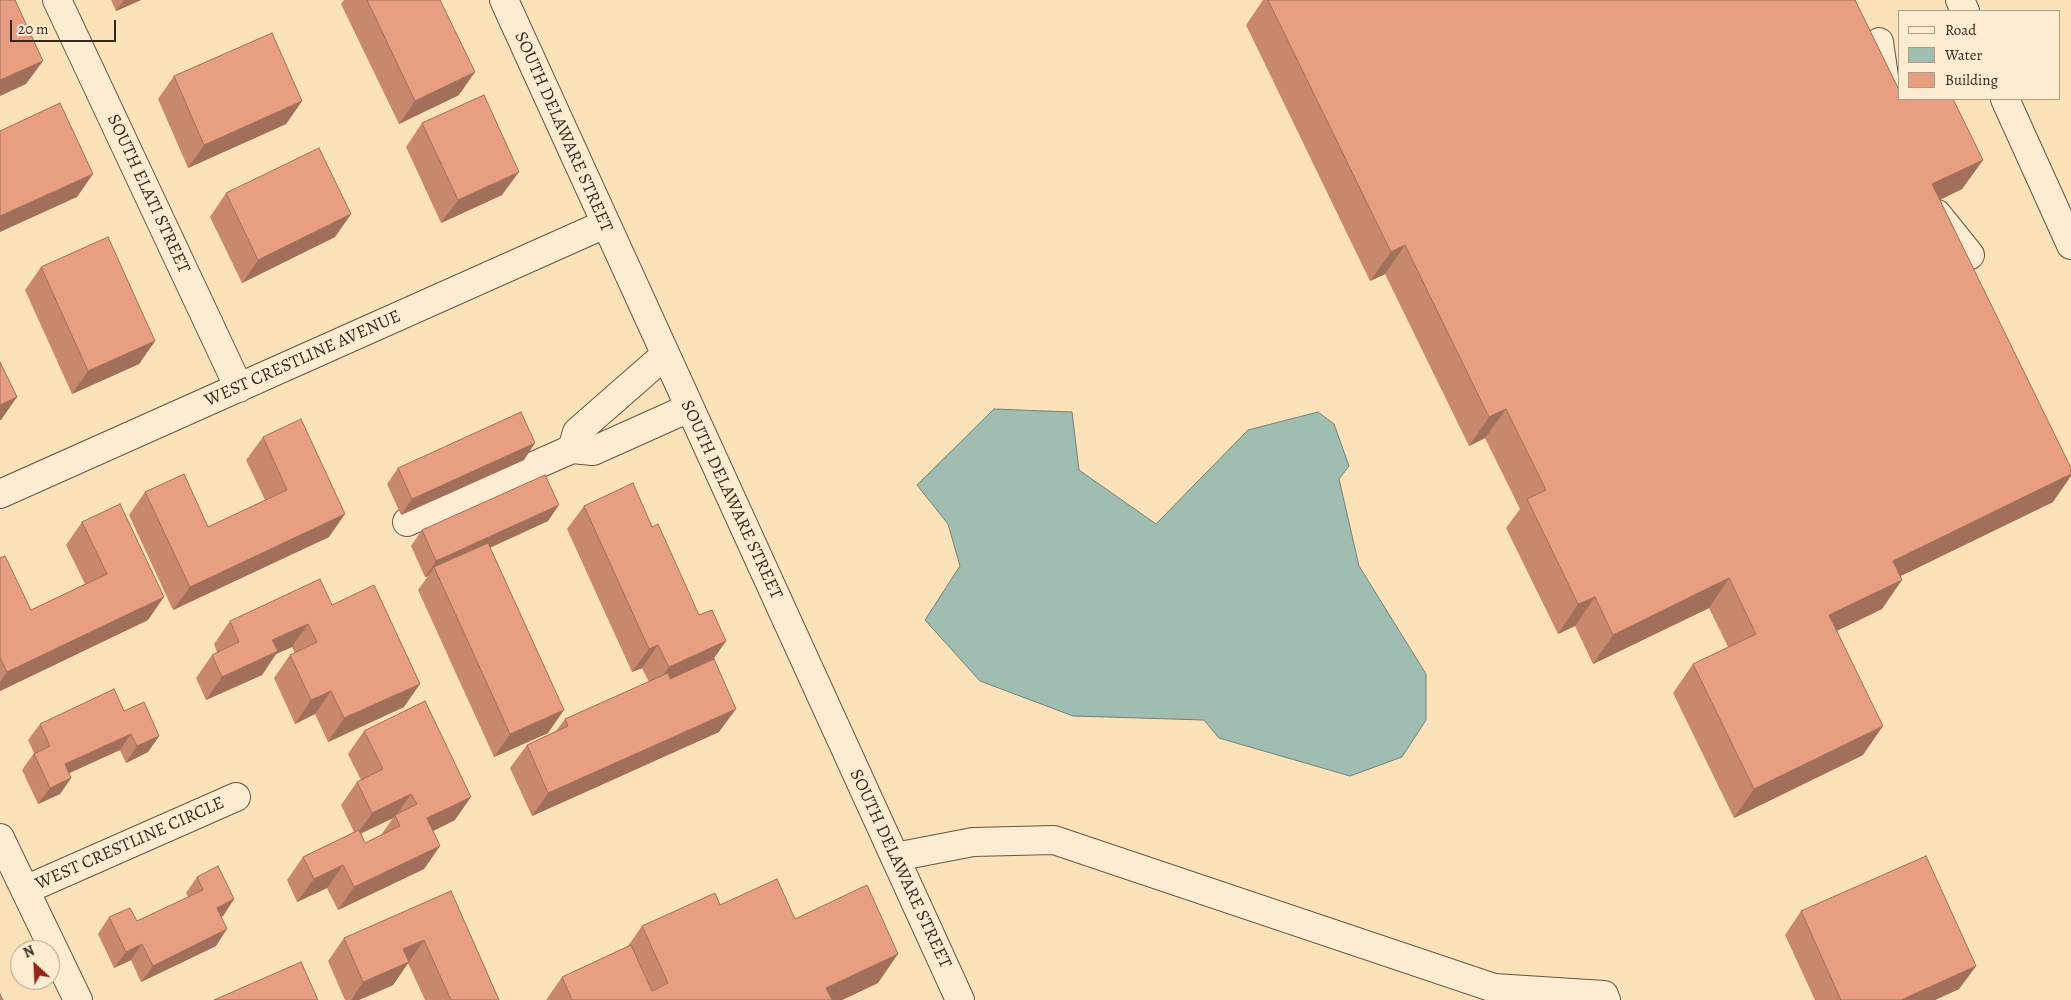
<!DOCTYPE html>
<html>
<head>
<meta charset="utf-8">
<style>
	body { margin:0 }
	#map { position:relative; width:2071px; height:1000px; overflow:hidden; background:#fbe2b8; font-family:Alegreya,serif }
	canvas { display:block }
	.legend { position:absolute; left:1898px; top:10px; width:162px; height:90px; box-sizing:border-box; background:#fcecd1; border:1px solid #ac9e8a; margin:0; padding:6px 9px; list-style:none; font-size:15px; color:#35281f }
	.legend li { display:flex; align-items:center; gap:10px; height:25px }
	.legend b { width:25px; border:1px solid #ac9e8a }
	.north { position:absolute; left:10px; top:940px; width:50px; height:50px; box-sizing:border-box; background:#fcecd1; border:1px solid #ac9e8a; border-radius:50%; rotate:335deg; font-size:14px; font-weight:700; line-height:20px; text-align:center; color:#35281f }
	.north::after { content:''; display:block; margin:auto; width:18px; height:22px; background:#8f2418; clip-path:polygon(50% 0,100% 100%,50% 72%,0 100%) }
	.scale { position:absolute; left:10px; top:20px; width:106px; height:22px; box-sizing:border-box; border:2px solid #35281f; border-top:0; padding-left:6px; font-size:15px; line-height:18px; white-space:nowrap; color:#35281f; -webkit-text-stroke:4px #fcecd1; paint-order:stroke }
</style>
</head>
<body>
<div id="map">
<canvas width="2071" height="1000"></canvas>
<ul class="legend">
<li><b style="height:6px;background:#fcecd1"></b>Road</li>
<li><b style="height:14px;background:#9fbdb1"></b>Water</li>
<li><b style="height:14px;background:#e89e80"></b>Building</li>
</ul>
<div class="north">N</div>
<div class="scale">20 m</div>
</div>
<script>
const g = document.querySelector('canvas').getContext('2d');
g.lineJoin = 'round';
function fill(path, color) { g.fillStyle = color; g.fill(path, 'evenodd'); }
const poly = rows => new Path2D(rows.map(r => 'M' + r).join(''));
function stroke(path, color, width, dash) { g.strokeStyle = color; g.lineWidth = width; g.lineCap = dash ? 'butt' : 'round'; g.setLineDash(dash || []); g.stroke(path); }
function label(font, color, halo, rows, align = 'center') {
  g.font = font + ' Alegreya,serif'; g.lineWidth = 4.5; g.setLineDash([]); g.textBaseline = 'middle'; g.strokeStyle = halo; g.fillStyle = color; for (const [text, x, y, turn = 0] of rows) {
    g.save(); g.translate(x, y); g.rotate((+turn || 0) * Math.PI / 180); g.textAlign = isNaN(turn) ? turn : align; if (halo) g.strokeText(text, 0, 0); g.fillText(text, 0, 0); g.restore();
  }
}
const water = poly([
	[994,409,1072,412,1079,470,1156,524,1248,430,1318,412,1334,424,1349,466,1339,479,1359,566,1426,674,1426,720,1402,757,1350,776,1219,738,1204,720,1073,716,980,681,925,620,960,566,948,524,917,485,994,409]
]);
fill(water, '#9fbdb1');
stroke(water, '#758177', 1);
const minor = poly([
	[57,0,239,388],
	[504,0,960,1000],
	[1960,0,1965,11],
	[1879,42,1886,90],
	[2005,99,2071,245],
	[1937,214,1970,255],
	[665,355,577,432,572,449,593,451,689,408],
	[0,494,605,224],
	[407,522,572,449],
	[0,838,78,1000],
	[895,857,973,842,1054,840,1494,988,1604,995,1606,1000],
	[25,890,236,797]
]);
stroke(minor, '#665645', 30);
stroke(minor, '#fcecd1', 28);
fill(poly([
	[111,0,141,0,116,11],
	[344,0,440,0,459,95,399,124,341,4],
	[1263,0,1855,0,1904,100,1983,160,1962,189,1940,200,2053,502,1900,576,1882,609,1837,631,1863,755,1734,818,1673,693,1693,664,1728,647,1709,608,1593,664,1575,626,1558,634,1506,528,1520,509,1485,438,1469,446,1385,274,1370,281,1246,25],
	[174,76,302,101,286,124,188,168,158,99],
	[422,123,502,195,441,223,406,147],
	[226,193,351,214,335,237,242,283,210,217],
	[41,267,155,341,139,364,72,394,25,290],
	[263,437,329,537,173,610,129,515,145,492,208,527,265,500,246,460],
	[524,460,401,515,387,484,398,468],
	[584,506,652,527,699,615,726,641,712,660,719,732,532,816,510,768,527,745,556,731,565,719,649,682,642,668,632,672,567,529],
	[548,521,490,548,548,733,494,757,418,590,428,576,425,577,411,546,422,530],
	[82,522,148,620,0,691,0,558,31,610,85,584,66,545],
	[332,605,404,707,328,742,315,714,295,724,274,678,290,655,295,653,292,647,276,654,262,675,206,700,196,678,212,655,217,652,214,644,230,621],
	[124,711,159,736,148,752,126,763,120,750,69,773,71,778,60,794,38,804,22,770,34,753,28,740,40,724],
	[364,731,455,820,433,831,440,846,424,869,338,910,327,888,297,902,287,880,303,857,354,832,341,805,357,782,361,780,348,754],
	[393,818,381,835,365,843,361,833],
	[197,877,234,899,223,916,221,917,216,946,141,982,131,960,114,968,98,934,109,917,137,921,188,897,186,893],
	[451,891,499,1000,425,1000,408,963,393,985,359,1000,345,1000,328,961,344,938],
	[720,905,795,919,878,983,842,1000,546,1000,562,977,628,946,642,926],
	[1801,911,1976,966,1959,989,1935,1000,1815,1000,1785,935]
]), '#c8886e');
fill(poly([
	[124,0,141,0,116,11],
	[43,61,26,84,0,96,0,80],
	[475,72,459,95,399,124,415,101],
	[302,101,286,124,188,168,204,145],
	[1983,160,1962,189,1912,213,1932,184],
	[519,172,502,195,441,223,458,200],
	[93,174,77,197,0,232,0,216],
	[351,214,335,237,242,283,258,260],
	[1405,245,1385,274,1370,281,1391,252],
	[155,341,139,364,72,394,88,371],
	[17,397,1,420,0,420,0,405],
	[1506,409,1485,438,1469,446,1489,417],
	[535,443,524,460,401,515,412,499],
	[2071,474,2071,476,2053,502,1872,590,1893,561],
	[559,505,548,521,436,572,434,567,428,576,425,577,436,561],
	[345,514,329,537,173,610,190,587],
	[1729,578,1709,608,1593,664,1613,635],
	[1902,580,1882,609,1809,644,1829,615],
	[164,597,148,620,0,691,0,682,7,672],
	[1595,597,1575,626,1558,634,1578,604],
	[308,624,292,647,276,654,262,675,206,700,222,677,272,640],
	[726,641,710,664,653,690,669,667],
	[658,645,642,668,632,672,649,649],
	[420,684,404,707,328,742,344,718],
	[331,691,315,714,295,724,311,700],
	[736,709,719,732,532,816,548,793],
	[564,710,548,733,494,757,510,734],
	[1883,726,1863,755,1734,818,1754,789],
	[131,734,120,750,54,780,65,764],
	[159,736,148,752,126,763,137,746],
	[71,778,60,794,38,804,50,788],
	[411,794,395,817,395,815,393,818,356,836,372,813],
	[471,797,455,820,411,842,427,818],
	[440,846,424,869,338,910,354,887],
	[343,865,327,888,297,902,314,879],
	[234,899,223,916,206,924,217,908],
	[227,929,216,946,141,982,153,966],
	[424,940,393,985,359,1000,351,1000,363,982,403,949],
	[142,944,131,960,114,968,126,952],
	[898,954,878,983,842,1000,817,1000,826,988],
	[1976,966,1959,989,1935,1000,1901,1000]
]), '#a26f5a');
const building = poly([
	[0,0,15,0,43,61,0,80,0,0],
	[367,0,440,0,475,72,415,101,367,0],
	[1268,0,1855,0,1900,92,1900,99,1903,99,1904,100,1907,99,1953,99,1983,160,1932,184,2071,468,2071,474,1893,561,1902,580,1829,615,1883,726,1754,789,1693,664,1756,634,1729,578,1613,635,1595,597,1578,604,1527,499,1546,490,1506,409,1489,417,1405,245,1391,252,1268,0],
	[272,33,302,101,204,145,174,76,272,33],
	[484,95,519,172,458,200,422,123,484,95],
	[60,103,93,174,0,216,0,131,60,103],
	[319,148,351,214,258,260,226,193,319,148],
	[108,237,155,341,88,371,41,267,108,237],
	[0,362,17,397,0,405,0,362],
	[521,412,535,443,412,499,398,468,521,412],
	[301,419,345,514,190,587,145,492,184,474,208,527,287,490,263,437,301,419],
	[545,475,559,505,436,561,422,530,545,475],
	[633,483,652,527,658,524,699,615,712,610,726,641,669,667,658,645,649,649,584,506,633,483],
	[120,504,164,597,7,672,0,658,0,558,5,556,31,610,107,574,82,522,120,504],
	[488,543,564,710,510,734,434,567,488,543],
	[320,579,332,605,374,585,420,684,344,718,331,691,311,700,290,655,317,642,308,624,272,640,278,651,222,677,212,655,239,642,230,621,320,579],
	[714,659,736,709,548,793,527,745,568,726,565,719,668,673,670,679,714,659],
	[114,689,124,711,144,702,159,736,137,746,131,734,65,764,71,778,50,788,34,754,50,746,40,724,114,689],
	[425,701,471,797,427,818,440,846,354,887,343,865,314,879,303,857,359,830,365,843,400,826,395,815,417,804,411,794,372,813,357,782,383,769,364,731,425,701],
	[1926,856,1976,966,1901,1000,1841,1000,1801,911,1926,856],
	[218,866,234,899,217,908,227,929,153,966,142,944,126,952,109,917,130,908,137,921,203,890,197,877,218,866],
	[777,879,795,919,867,885,898,954,826,988,832,1000,572,1000,562,977,631,945,652,991,668,983,642,926,715,893,720,905,777,879],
	[451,891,499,1000,451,1000,424,940,403,949,409,962,363,982,344,938,451,891],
	[301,962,318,1000,214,1000,301,962],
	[0,994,3,1000,0,1000,0,994]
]);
fill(building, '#e89e80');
stroke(building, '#a26f5a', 1);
label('18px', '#35281f', '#fcecd1', [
	["SOUTH DELAWARE STREET",563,132,66],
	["SOUTH ELATI STREET",148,194,65],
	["WEST CRESTLINE AVENUE",303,359,-24],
	["SOUTH DELAWARE STREET",731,500,65],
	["WEST CRESTLINE CIRCLE",130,844,-24],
	["SOUTH DELAWARE STREET",900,869,65]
]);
</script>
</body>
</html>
